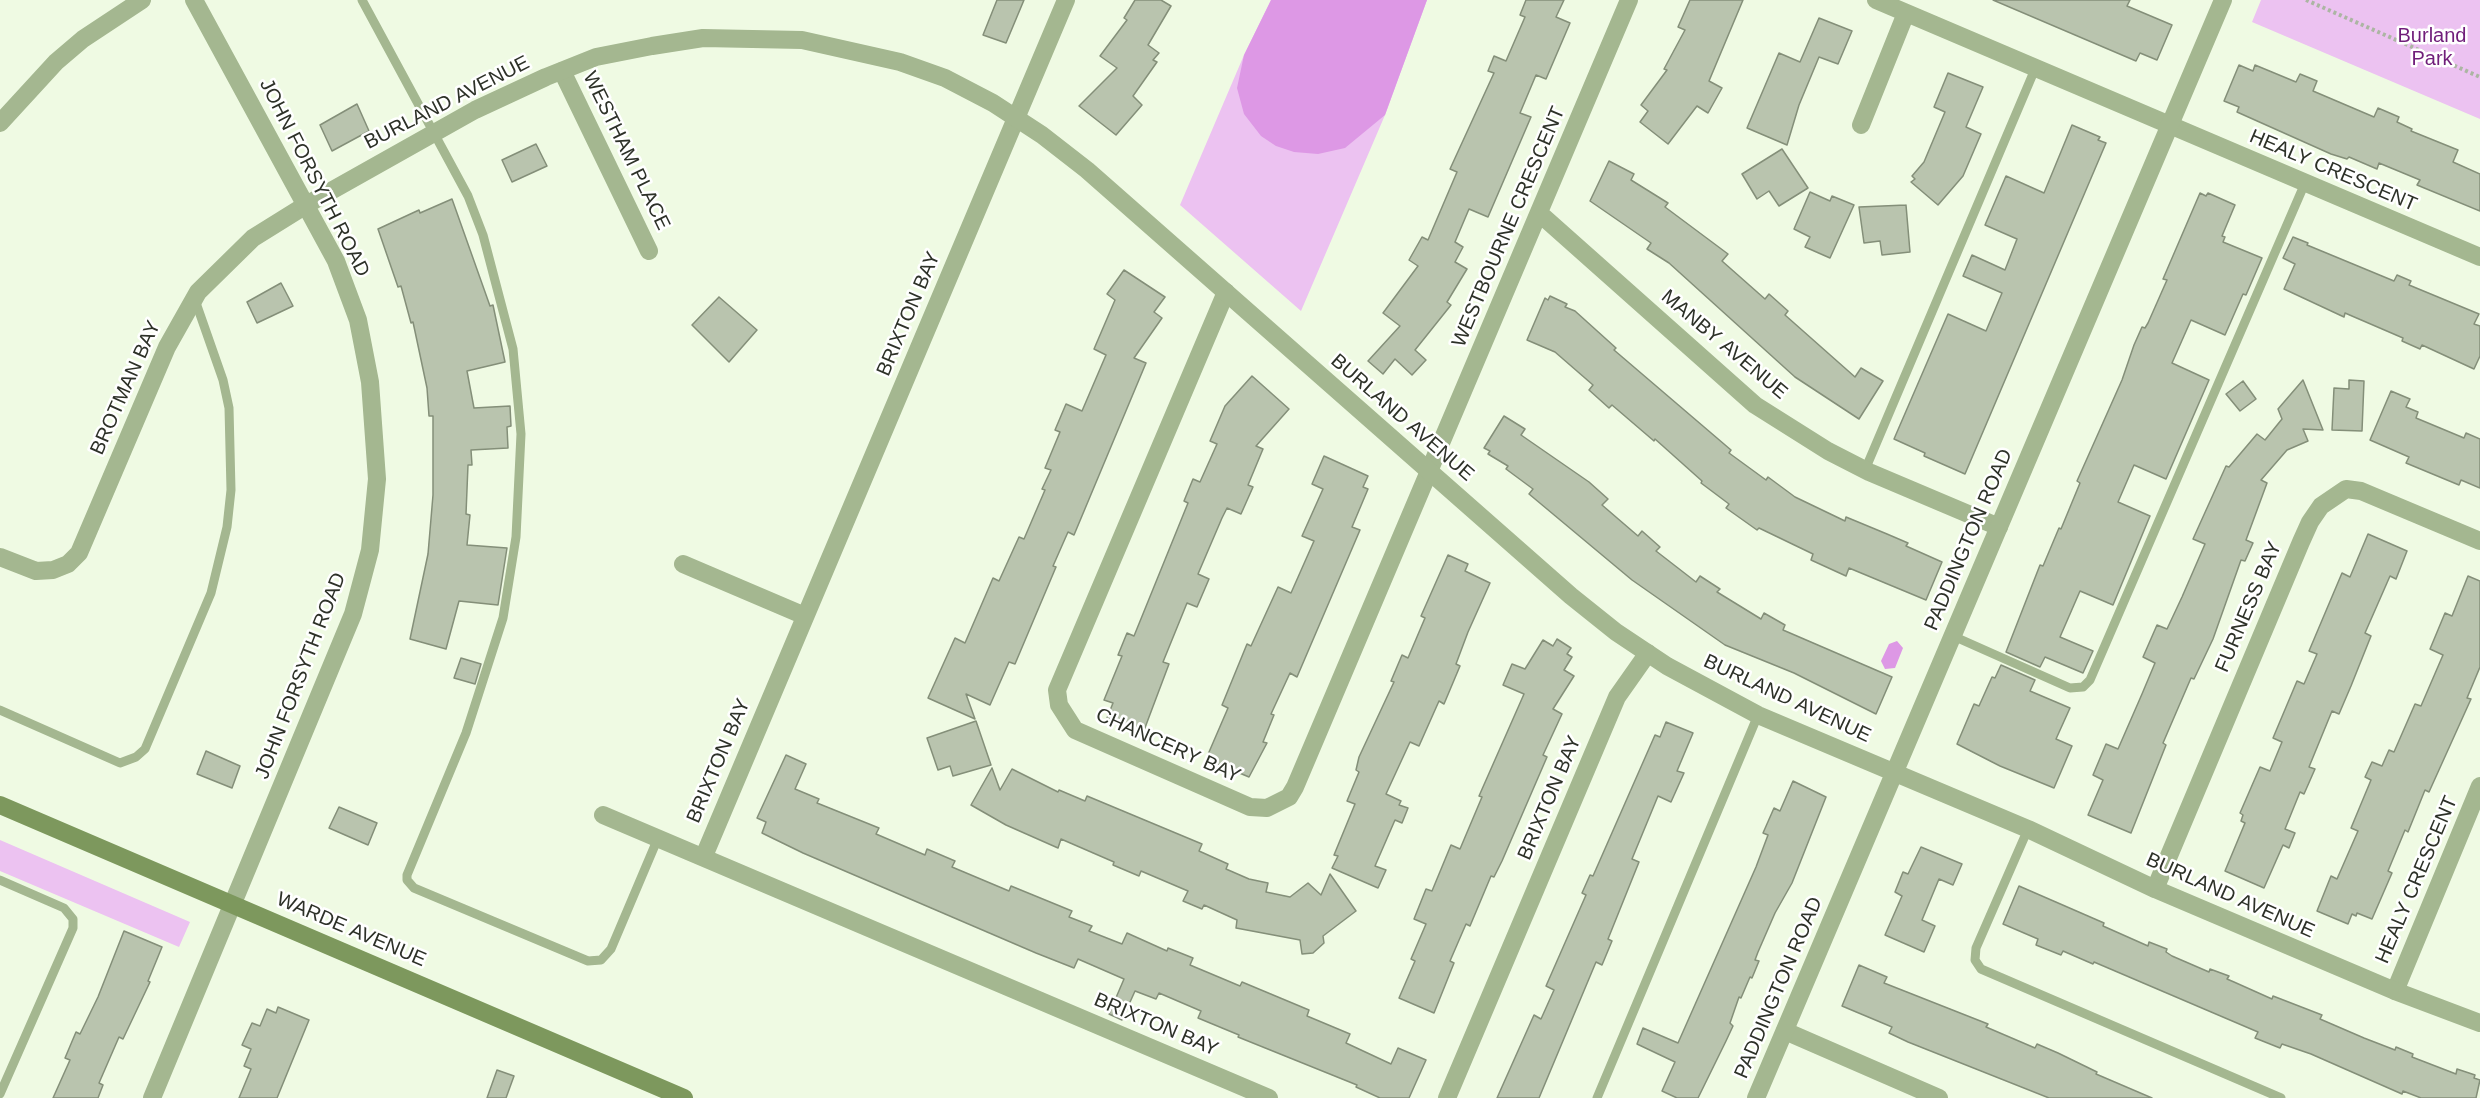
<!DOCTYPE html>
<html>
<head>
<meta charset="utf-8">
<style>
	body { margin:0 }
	canvas { display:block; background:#effae3 }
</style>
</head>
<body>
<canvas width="2480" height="1098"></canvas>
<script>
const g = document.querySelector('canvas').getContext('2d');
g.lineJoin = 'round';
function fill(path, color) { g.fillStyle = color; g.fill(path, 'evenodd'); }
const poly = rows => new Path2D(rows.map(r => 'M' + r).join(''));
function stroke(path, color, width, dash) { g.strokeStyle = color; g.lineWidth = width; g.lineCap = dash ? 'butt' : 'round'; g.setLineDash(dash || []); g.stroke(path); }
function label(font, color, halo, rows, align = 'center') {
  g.font = font + ' Helvetica,sans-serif'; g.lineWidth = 5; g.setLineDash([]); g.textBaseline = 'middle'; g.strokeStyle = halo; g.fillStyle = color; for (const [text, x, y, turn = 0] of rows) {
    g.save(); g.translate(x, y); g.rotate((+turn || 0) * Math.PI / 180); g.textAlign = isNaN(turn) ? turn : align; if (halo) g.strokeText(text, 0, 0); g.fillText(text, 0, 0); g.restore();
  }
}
fill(poly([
	[1271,0,1427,0,1385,115,1301,311,1180,205,1244,55],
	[2261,0,2480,0,2480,119,2252,22],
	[0,840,190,922,179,947,0,871]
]), '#ecc2f1');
fill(poly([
	[1271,0,1427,0,1385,115,1345,148,1318,154,1294,152,1276,146,1261,136,1244,114,1237,88,1244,55],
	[1897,641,1903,648,1895,668,1885,669,1881,661,1889,644]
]), '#dd98e5');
const building = poly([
	[997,0,1024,0,1006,43,983,35,997,0],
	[1135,0,1161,0,1171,6,1148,45,1159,53,1153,60,1157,62,1133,96,1142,105,1116,135,1079,106,1117,68,1100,56,1127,20,1124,18,1135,0],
	[1526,0,1564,0,1556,17,1570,23,1546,79,1536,75,1520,113,1531,117,1488,217,1469,209,1455,242,1463,247,1455,262,1467,269,1447,302,1451,305,1415,350,1426,360,1412,375,1395,359,1383,374,1368,361,1400,326,1383,313,1418,266,1409,260,1422,237,1428,240,1457,172,1450,169,1494,73,1488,71,1494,56,1506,61,1525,17,1520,15,1526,0],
	[1690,0,1743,0,1709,81,1722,88,1708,113,1697,106,1668,144,1640,122,1648,111,1641,105,1667,70,1664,69,1685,30,1678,27,1690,0],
	[1993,0,2130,0,2127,6,2172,25,2157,60,2140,53,2136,61,1993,0],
	[1819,18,1852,31,1838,64,1819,57,1799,105,1787,145,1747,128,1779,53,1800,62,1819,18],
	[2239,65,2253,71,2255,65,2296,82,2300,74,2317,81,2313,91,2374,117,2378,108,2399,117,2397,122,2412,129,2411,131,2458,150,2453,162,2480,174,2480,211,2417,185,2420,180,2379,163,2377,169,2349,157,2347,159,2331,154,2237,112,2239,107,2224,101,2239,65],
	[1948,73,1983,87,1966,127,1981,134,1963,176,1938,205,1911,182,1915,179,1912,176,1924,162,1945,112,1934,107,1948,73],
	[357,104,369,131,332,151,320,125,357,104],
	[2072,125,2100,137,2098,140,2106,143,1965,474,1924,456,1925,453,1894,439,1948,314,1986,331,2002,293,1963,276,1972,255,2005,270,2017,239,1985,225,2006,176,2044,193,2072,125],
	[536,144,547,166,512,182,502,160,536,144],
	[1782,149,1808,188,1779,206,1769,191,1757,199,1742,174,1782,149],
	[1609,161,1634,174,1631,180,1668,203,1665,207,1728,254,1722,261,1765,299,1769,294,1788,311,1785,315,1855,377,1861,368,1883,381,1859,419,1795,377,1669,263,1647,249,1651,243,1590,201,1609,161],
	[1810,192,1830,201,1832,196,1854,205,1830,258,1805,247,1810,237,1794,229,1810,192],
	[2200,193,2206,196,2208,193,2235,205,2222,236,2225,237,2223,242,2262,258,2246,295,2243,294,2225,335,2191,320,2172,363,2209,380,2166,479,2134,465,2118,502,2150,516,2113,605,2080,591,2060,637,2093,651,2083,673,2045,657,2040,667,2006,652,2040,565,2043,566,2059,528,2061,529,2080,483,2077,481,2122,380,2134,345,2142,327,2145,328,2148,323,2167,280,2163,279,2200,193],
	[452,199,490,306,493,305,505,362,467,371,474,408,510,406,511,426,507,427,508,448,471,450,472,465,468,465,466,514,470,515,467,545,507,548,498,605,459,601,446,649,410,639,428,554,433,495,433,416,429,416,427,388,413,322,411,323,401,286,398,287,378,229,419,210,420,213,452,199],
	[1906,205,1910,252,1882,255,1880,241,1864,243,1859,207,1906,205],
	[2293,237,2308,243,2307,245,2394,281,2397,275,2411,281,2409,285,2479,314,2474,324,2480,326,2480,356,2474,369,2422,345,2420,349,2402,341,2403,338,2345,313,2344,317,2284,289,2295,264,2283,258,2293,237],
	[1124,270,1165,297,1154,312,1162,318,1134,358,1146,363,1074,535,1068,532,1053,566,1056,567,1015,664,1009,662,990,705,966,694,975,719,928,698,955,638,965,643,993,578,999,581,1019,537,1024,539,1045,490,1042,489,1051,470,1045,468,1060,432,1055,430,1066,404,1082,411,1106,355,1094,349,1115,300,1107,294,1124,270],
	[281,283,293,306,257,323,247,302,281,283],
	[1550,296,1567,304,1565,307,1575,311,1616,348,1614,350,1731,450,1729,453,1766,480,1768,477,1795,497,1845,521,1846,517,1887,534,1908,543,1906,546,1942,562,1926,600,1849,568,1846,576,1811,560,1813,554,1759,528,1757,530,1726,508,1729,504,1701,483,1702,481,1655,439,1654,441,1612,405,1609,408,1589,390,1593,385,1555,352,1527,340,1545,298,1548,300,1550,296],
	[719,297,757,330,729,362,692,325,719,297],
	[1252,376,1289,409,1256,446,1263,449,1248,485,1253,487,1241,514,1227,508,1222,518,1198,574,1209,579,1197,607,1187,603,1163,662,1169,664,1143,733,1107,718,1113,703,1104,700,1122,656,1118,655,1127,633,1134,636,1188,503,1184,501,1193,479,1200,482,1217,444,1210,441,1225,406,1252,376],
	[2303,380,2323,430,2303,429,2308,441,2287,450,2261,480,2267,483,2246,540,2253,543,2245,561,2241,560,2213,639,2194,679,2191,678,2163,743,2166,745,2131,833,2088,815,2103,780,2093,775,2106,744,2118,749,2142,694,2155,663,2143,657,2157,625,2167,629,2182,597,2205,544,2193,539,2226,466,2229,467,2257,434,2265,440,2282,419,2278,409,2303,380],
	[2349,380,2364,381,2362,431,2332,430,2334,388,2349,389,2349,380],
	[2243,381,2256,399,2240,411,2226,394,2243,381],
	[2391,391,2410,399,2406,407,2418,412,2416,418,2464,438,2466,433,2480,439,2480,488,2461,480,2459,485,2406,463,2409,457,2370,440,2391,391],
	[1504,416,1525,429,1521,435,1589,482,1608,499,1602,505,1638,536,1642,531,1660,547,1656,551,1696,582,1700,576,1720,589,1717,592,1761,619,1764,613,1785,625,1783,630,1892,677,1876,714,1794,673,1725,645,1632,580,1529,494,1533,489,1506,469,1508,466,1488,454,1490,451,1484,448,1504,416],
	[1324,456,1368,476,1363,487,1368,489,1352,527,1360,530,1297,677,1290,673,1271,714,1274,715,1263,742,1267,743,1249,777,1206,759,1228,708,1222,705,1247,644,1251,646,1278,587,1291,593,1314,541,1302,536,1323,489,1312,484,1324,456],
	[2368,534,2407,551,2396,579,2390,576,2365,633,2371,636,2351,686,2339,714,2332,711,2309,767,2315,769,2304,794,2300,792,2285,829,2295,833,2289,848,2283,845,2264,888,2225,871,2245,823,2241,821,2243,815,2240,813,2260,767,2270,771,2282,742,2273,738,2297,681,2304,684,2317,654,2309,651,2342,573,2350,577,2368,534],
	[1448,555,1468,564,1465,571,1490,583,1468,632,1456,664,1460,666,1444,704,1439,701,1419,746,1410,742,1386,794,1401,801,1399,805,1408,808,1402,823,1395,820,1375,866,1386,870,1378,888,1332,868,1338,856,1334,855,1355,804,1347,801,1359,772,1356,770,1359,757,1394,682,1391,681,1402,655,1408,658,1425,618,1421,616,1448,555],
	[2468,576,2480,581,2480,667,2467,698,2471,699,2429,792,2425,790,2408,832,2405,830,2388,871,2392,873,2372,919,2357,913,2356,916,2352,914,2348,924,2317,911,2331,876,2337,879,2358,831,2351,828,2371,780,2365,777,2372,762,2382,766,2389,750,2394,752,2415,704,2421,706,2443,655,2430,649,2445,613,2452,616,2468,576],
	[1557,639,1571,648,1567,654,1572,657,1564,670,1574,676,1553,709,1562,714,1543,755,1547,757,1502,861,1494,877,1491,876,1470,926,1466,924,1450,961,1454,963,1434,1013,1399,998,1415,961,1411,959,1426,924,1414,919,1426,889,1432,891,1451,845,1460,849,1482,797,1479,796,1524,694,1503,685,1512,664,1525,669,1543,640,1553,646,1557,639],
	[461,658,481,664,475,684,454,678,461,658],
	[2001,665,2035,680,2030,691,2070,708,2056,739,2072,746,2054,788,2000,766,1957,744,1974,704,1979,706,1992,677,1995,678,2001,665],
	[976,721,991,765,953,776,950,766,938,770,927,738,976,721],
	[1666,722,1693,733,1677,771,1684,773,1671,802,1658,796,1632,859,1639,862,1608,939,1612,941,1602,965,1596,962,1539,1098,1497,1098,1534,1015,1541,1019,1554,990,1546,986,1586,895,1582,893,1590,875,1593,876,1655,735,1660,737,1666,722],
	[206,751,240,766,232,788,197,774,206,751],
	[786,755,806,764,795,789,819,799,817,803,879,828,876,834,925,855,927,849,955,861,952,867,1009,891,1011,886,1072,911,1069,917,1092,926,1089,931,1122,944,1127,933,1167,951,1168,948,1193,958,1190,965,1240,986,1242,982,1309,1010,1307,1016,1350,1034,1346,1043,1391,1064,1398,1048,1426,1060,1409,1098,1380,1098,1356,1087,1357,1085,1238,1037,1239,1035,1198,1018,1201,1011,1159,993,1156,999,1135,991,1122,1020,1109,1014,1124,979,1078,959,1074,968,1036,953,803,853,762,833,766,822,757,818,786,755],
	[992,768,1000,790,1012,769,1058,792,1059,790,1085,801,1087,796,1202,844,1199,851,1228,864,1226,869,1249,879,1268,883,1266,892,1290,897,1308,883,1321,895,1330,874,1356,911,1323,936,1324,943,1313,953,1302,954,1300,940,1236,928,1237,920,1204,905,1202,909,1183,901,1188,891,1141,871,1139,876,1113,865,1114,862,1061,839,1058,848,1006,825,971,805,992,768],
	[1793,781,1826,797,1792,883,1775,913,1758,952,1755,960,1759,961,1752,978,1750,977,1741,998,1739,997,1730,1023,1733,1026,1726,1041,1698,1098,1677,1098,1662,1091,1675,1062,1637,1044,1643,1028,1678,1043,1756,867,1768,835,1763,833,1774,808,1780,811,1793,781],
	[339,807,377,823,368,845,329,828,339,807],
	[1921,847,1962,864,1953,885,1939,879,1922,920,1935,926,1924,952,1885,935,1902,896,1895,892,1903,872,1908,874,1921,847],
	[2019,886,2104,923,2103,926,2148,946,2149,942,2167,949,2166,952,2172,956,2209,972,2210,969,2229,976,2227,979,2234,982,2272,999,2273,996,2322,1015,2320,1019,2364,1038,2395,1050,2396,1047,2413,1054,2412,1057,2456,1074,2457,1069,2475,1075,2474,1078,2480,1080,2476,1098,2421,1098,2403,1091,2402,1094,2311,1054,2282,1044,2280,1048,2255,1038,2258,1032,2094,962,2093,964,2063,951,2061,955,2036,945,2038,939,2003,924,2019,886],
	[124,931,162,947,148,981,150,982,123,1039,119,1037,99,1083,103,1085,98,1098,53,1098,70,1060,65,1058,76,1032,80,1034,98,997,124,931],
	[1859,965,1887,977,1884,983,1988,1024,1986,1027,2035,1048,2037,1044,2058,1053,2097,1072,2096,1074,2152,1098,2049,1098,1908,1042,1889,1033,1892,1027,1842,1006,1859,965],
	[278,1007,309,1020,277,1098,239,1098,251,1069,244,1066,251,1049,242,1045,252,1023,260,1026,267,1009,276,1013,278,1007],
	[497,1070,514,1076,506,1098,487,1098,497,1070]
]);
fill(building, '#b9c4ae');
stroke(building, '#848f79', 1.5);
stroke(poly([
	[2306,0,2480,77]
]), '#acb5a3', 4, [3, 3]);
stroke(poly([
	[362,0,468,196,483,235,513,349,521,434,516,537,503,618,466,733,407,875,407,880,414,888,588,961,601,960,611,949,658,838],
	[1865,470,2035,69],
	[1953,636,2070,688,2083,687,2090,680,2305,183],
	[0,710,120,763,136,757,145,749,211,593,227,527,231,490,229,408,223,380,195,300],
	[2028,829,1976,948,1975,960,1981,969,2281,1098],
	[0,880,64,908,73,919,73,928,0,1094],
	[1597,1098,1758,715]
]), '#a4b790', 9);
stroke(poly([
	[1876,0,2480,257],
	[562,71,649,251],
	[0,123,56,62,83,39,142,0],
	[1861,125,1906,13],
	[1539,213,1755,405,1828,451,1869,472,1999,527],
	[1226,292,1057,690,1059,705,1075,730,1250,807,1267,808,1289,797,1295,787,1629,0],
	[0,557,36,571,53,570,68,564,79,553,167,347,198,292,253,238,306,205],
	[683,564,805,616],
	[603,815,1269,1098],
	[704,856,1066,0],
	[2155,889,2301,542,2310,522,2321,506,2346,489,2361,491,2480,541],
	[2395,991,2480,786],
	[1785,1031,1939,1098],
	[1447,1098,1617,697,1648,653]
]), '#a4b790', 18);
stroke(poly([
	[306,205,475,110,546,77,596,57,652,46,703,38,802,40,900,62,945,78,993,103,1042,135,1087,170,1571,596,1616,632,1667,666,1758,715,2028,829,2155,889,2395,991,2480,1023],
	[152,1098,353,614,370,550,377,479,370,382,358,320,336,261,194,0],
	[1756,1098,2223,0]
]), '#a4b790', 18);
stroke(poly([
	[0,805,684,1098]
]), '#7d985d', 18);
label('20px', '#701e7a', '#fff', [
	["Burland",2432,36],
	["Park",2432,59]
]);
label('20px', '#2d3128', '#fff', [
	["BURLAND AVENUE",447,103,-27],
	["WESTHAM PLACE",626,151,64],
	["HEALY CRESCENT",2333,171,23],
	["JOHN FORSYTH ROAD",314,178,63],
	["WESTBOURNE CRESCENT",1509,227,-67],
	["BRIXTON BAY",909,314,-67],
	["MANBY AVENUE",1724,345,40],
	["BROTMAN BAY",126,388,-66],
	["BURLAND AVENUE",1402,418,41],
	["PADDINGTON ROAD",1969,540,-67],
	["FURNESS BAY",2249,607,-67],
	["JOHN FORSYTH ROAD",301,676,-69],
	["BURLAND AVENUE",1787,699,25],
	["CHANCERY BAY",1168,746,24],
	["BRIXTON BAY",719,761,-67],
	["BRIXTON BAY",1550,798,-67],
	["HEALY CRESCENT",2417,880,-67],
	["BURLAND AVENUE",2230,896,24],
	["WARDE AVENUE",351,930,23],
	["PADDINGTON ROAD",1779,988,-67],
	["BRIXTON BAY",1156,1025,23]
]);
</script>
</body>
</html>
